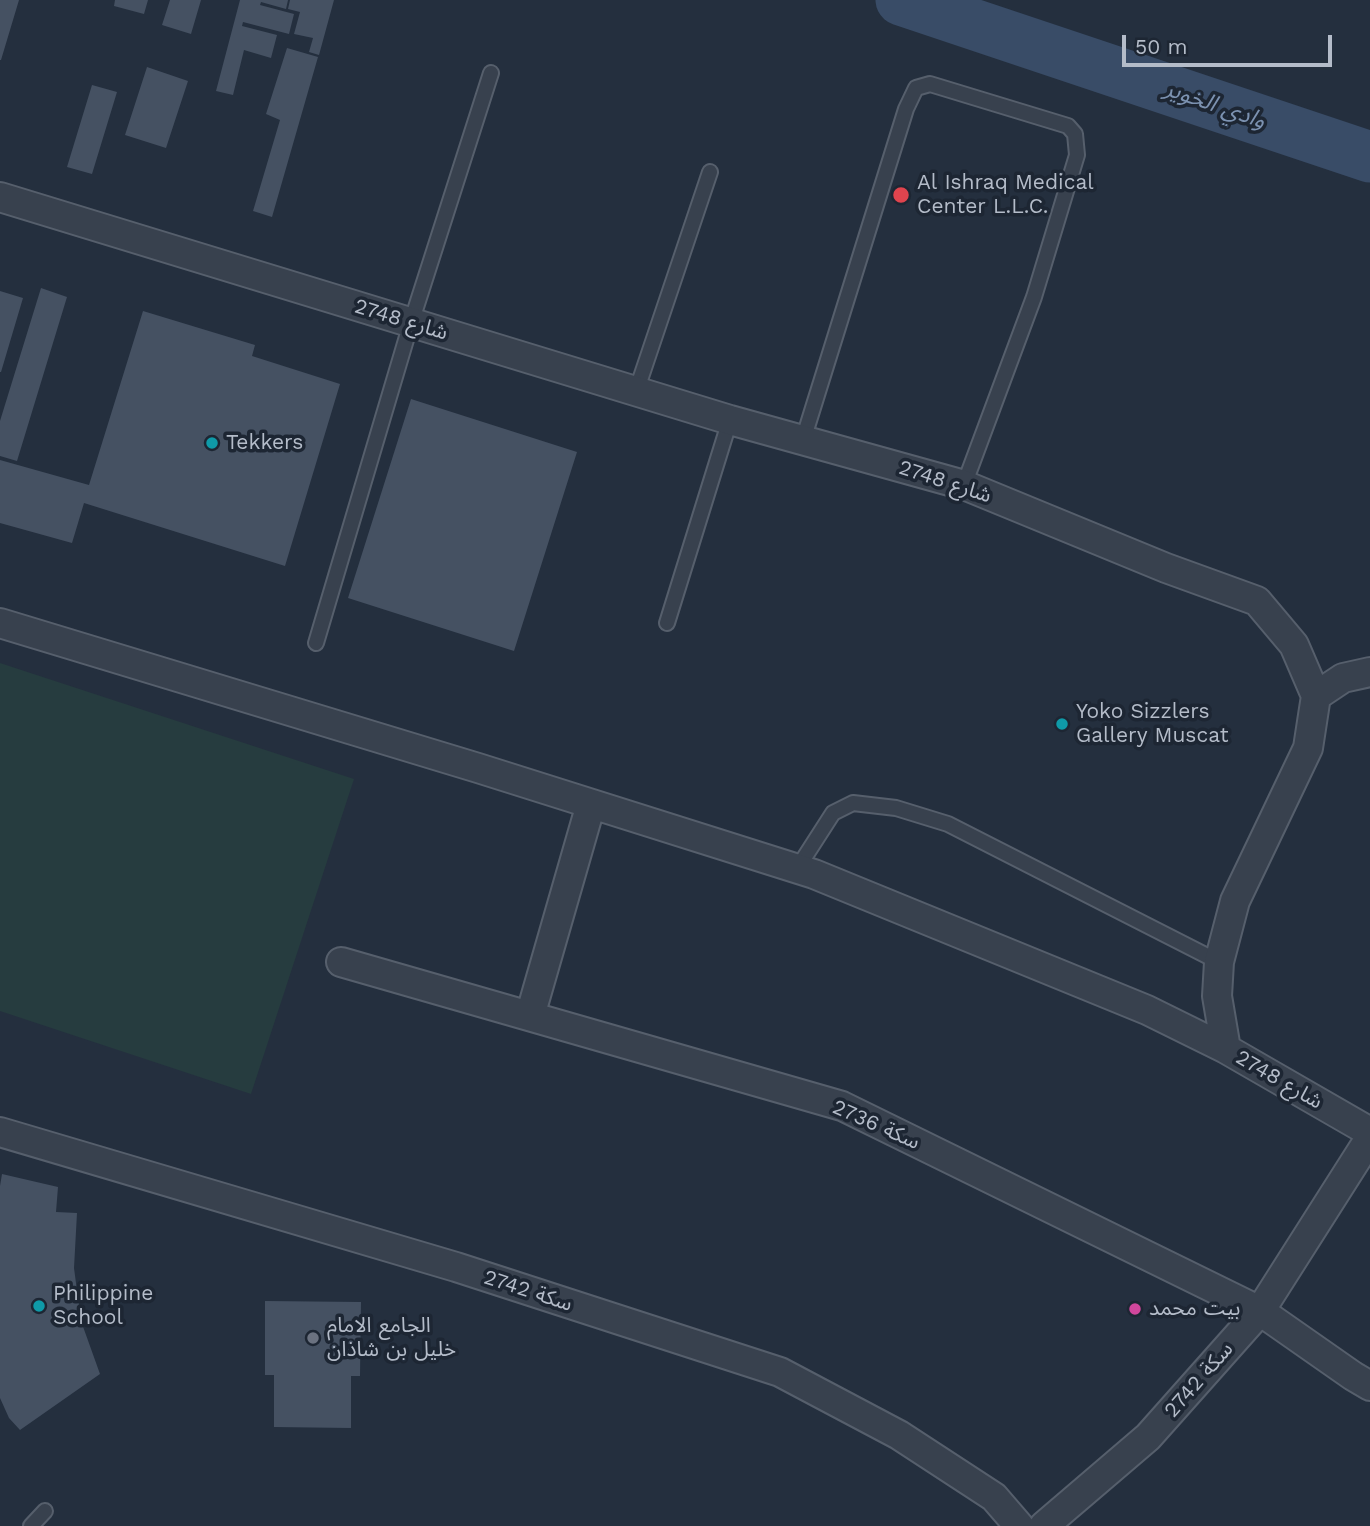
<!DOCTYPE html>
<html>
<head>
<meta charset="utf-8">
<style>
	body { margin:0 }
	#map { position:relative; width:1370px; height:1526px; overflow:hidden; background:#242f3e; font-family:"Work Sans",sans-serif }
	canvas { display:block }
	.scale { position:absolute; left:1122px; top:35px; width:210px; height:32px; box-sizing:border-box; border:4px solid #b4bcc9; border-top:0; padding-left:9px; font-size:21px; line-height:24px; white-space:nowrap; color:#b4bcc9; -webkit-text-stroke:5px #1d2633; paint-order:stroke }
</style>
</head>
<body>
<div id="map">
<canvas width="1370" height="1526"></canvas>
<div class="scale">50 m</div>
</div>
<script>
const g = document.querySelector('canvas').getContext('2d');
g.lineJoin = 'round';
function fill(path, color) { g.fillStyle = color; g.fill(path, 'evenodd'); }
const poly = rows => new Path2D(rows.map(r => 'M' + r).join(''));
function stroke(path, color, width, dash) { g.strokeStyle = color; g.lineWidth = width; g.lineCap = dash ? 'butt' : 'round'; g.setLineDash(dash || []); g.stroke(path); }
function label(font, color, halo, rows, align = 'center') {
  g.font = font + ' "Work Sans","Noto Sans Arabic",sans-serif'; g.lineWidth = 7; g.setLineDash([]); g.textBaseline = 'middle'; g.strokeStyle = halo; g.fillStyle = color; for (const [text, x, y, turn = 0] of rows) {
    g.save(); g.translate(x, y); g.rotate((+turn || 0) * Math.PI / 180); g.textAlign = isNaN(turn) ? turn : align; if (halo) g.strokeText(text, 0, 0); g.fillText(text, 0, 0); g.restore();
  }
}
fill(poly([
	[0,663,354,779,251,1094,0,1011]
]), '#263c3f');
stroke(poly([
	[901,0,1370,157]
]), '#394c67', 51);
fill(poly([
	[0,0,19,0,1,60,0,60],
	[115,0,148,0,144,14,114,6],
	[170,0,201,0,191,34,162,25],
	[240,0,288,0,286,9,261,2,260,5,294,14,289,34,243,22,242,26,277,35,271,58,244,50,233,95,216,91],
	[290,0,334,0,319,55,309,52,313,38,294,34,300,12,288,9],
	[287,48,318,57,272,217,253,211,280,120,266,114],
	[147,67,188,81,166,148,125,135],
	[92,85,117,92,92,174,67,167],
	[41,288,67,297,17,461,0,456,0,421],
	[0,291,23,298,1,372,0,372],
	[143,311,255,345,252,356,340,384,285,566,84,503,72,543,0,523,0,460,89,485],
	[411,399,577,452,514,651,348,598],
	[2,1174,58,1187,56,1212,77,1213,74,1268,81,1321,100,1374,20,1430,9,1418,0,1398,0,1186],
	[265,1301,361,1302,360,1376,351,1376,351,1428,274,1427,274,1375,265,1375]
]), '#455162');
const lane = poly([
	[636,392,710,172],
	[803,440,906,109,916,88,930,84,1068,126,1075,134,1077,155,1034,297,964,485],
	[667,623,730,420],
	[316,643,411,323,491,73],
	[797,869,833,813,853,803,896,808,948,824,1219,962],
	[31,1526,45,1511]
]);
const street = poly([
	[0,197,730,420,964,485,1166,568,1257,601,1294,645,1316,696,1308,748,1235,901,1219,962,1217,996,1226,1049,1370,1132],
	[0,623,478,768,814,874,1147,1010,1226,1049],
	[1316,696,1343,678,1370,672],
	[341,962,842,1106,1260,1311,1353,1376,1370,1386],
	[530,1016,591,804],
	[0,1132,456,1267,780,1372,899,1435,994,1497,1019,1526],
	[1044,1526,1148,1437,1260,1311,1370,1138]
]);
stroke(lane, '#565f6c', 18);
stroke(street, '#565f6c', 32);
stroke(lane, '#38414e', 14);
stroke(street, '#38414e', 28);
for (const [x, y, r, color] of [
	[901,195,9,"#e0444e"],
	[212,443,7,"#0f9aa8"],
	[1062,724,7,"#0f9aa8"],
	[39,1306,7,"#0f9aa8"],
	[1135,1309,7,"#d1479c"],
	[313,1338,7,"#6b7280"]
]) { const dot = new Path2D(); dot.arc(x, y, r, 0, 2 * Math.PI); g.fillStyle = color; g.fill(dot); stroke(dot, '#1d2633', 2.5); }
label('21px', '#b4bcc9', '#1d2633', [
	["Al Ishraq Medical",917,183],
	["Center L.L.C.",917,207],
	["Tekkers",226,443],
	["Yoko Sizzlers",1076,712],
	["Gallery Muscat",1076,736],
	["Philippine",53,1294],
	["School",53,1318],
	["بيت محمد",1149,1309],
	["الجامع الامام",327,1326],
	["خليل بن شاذان",327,1350]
], 'left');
label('21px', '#b4bcc9', '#1d2633', [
	["شارع 2748",401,320,17],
	["شارع 2748",945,482,18],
	["شارع 2748",1279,1080,30],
	["سكة 2736",876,1125,24],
	["سكة 2742",528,1291,18],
	["سكة 2742",1199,1380,-49]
]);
label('italic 23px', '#7c92b1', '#1d2633', [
	["وادي الخوير",1215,105,19]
]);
</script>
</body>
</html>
